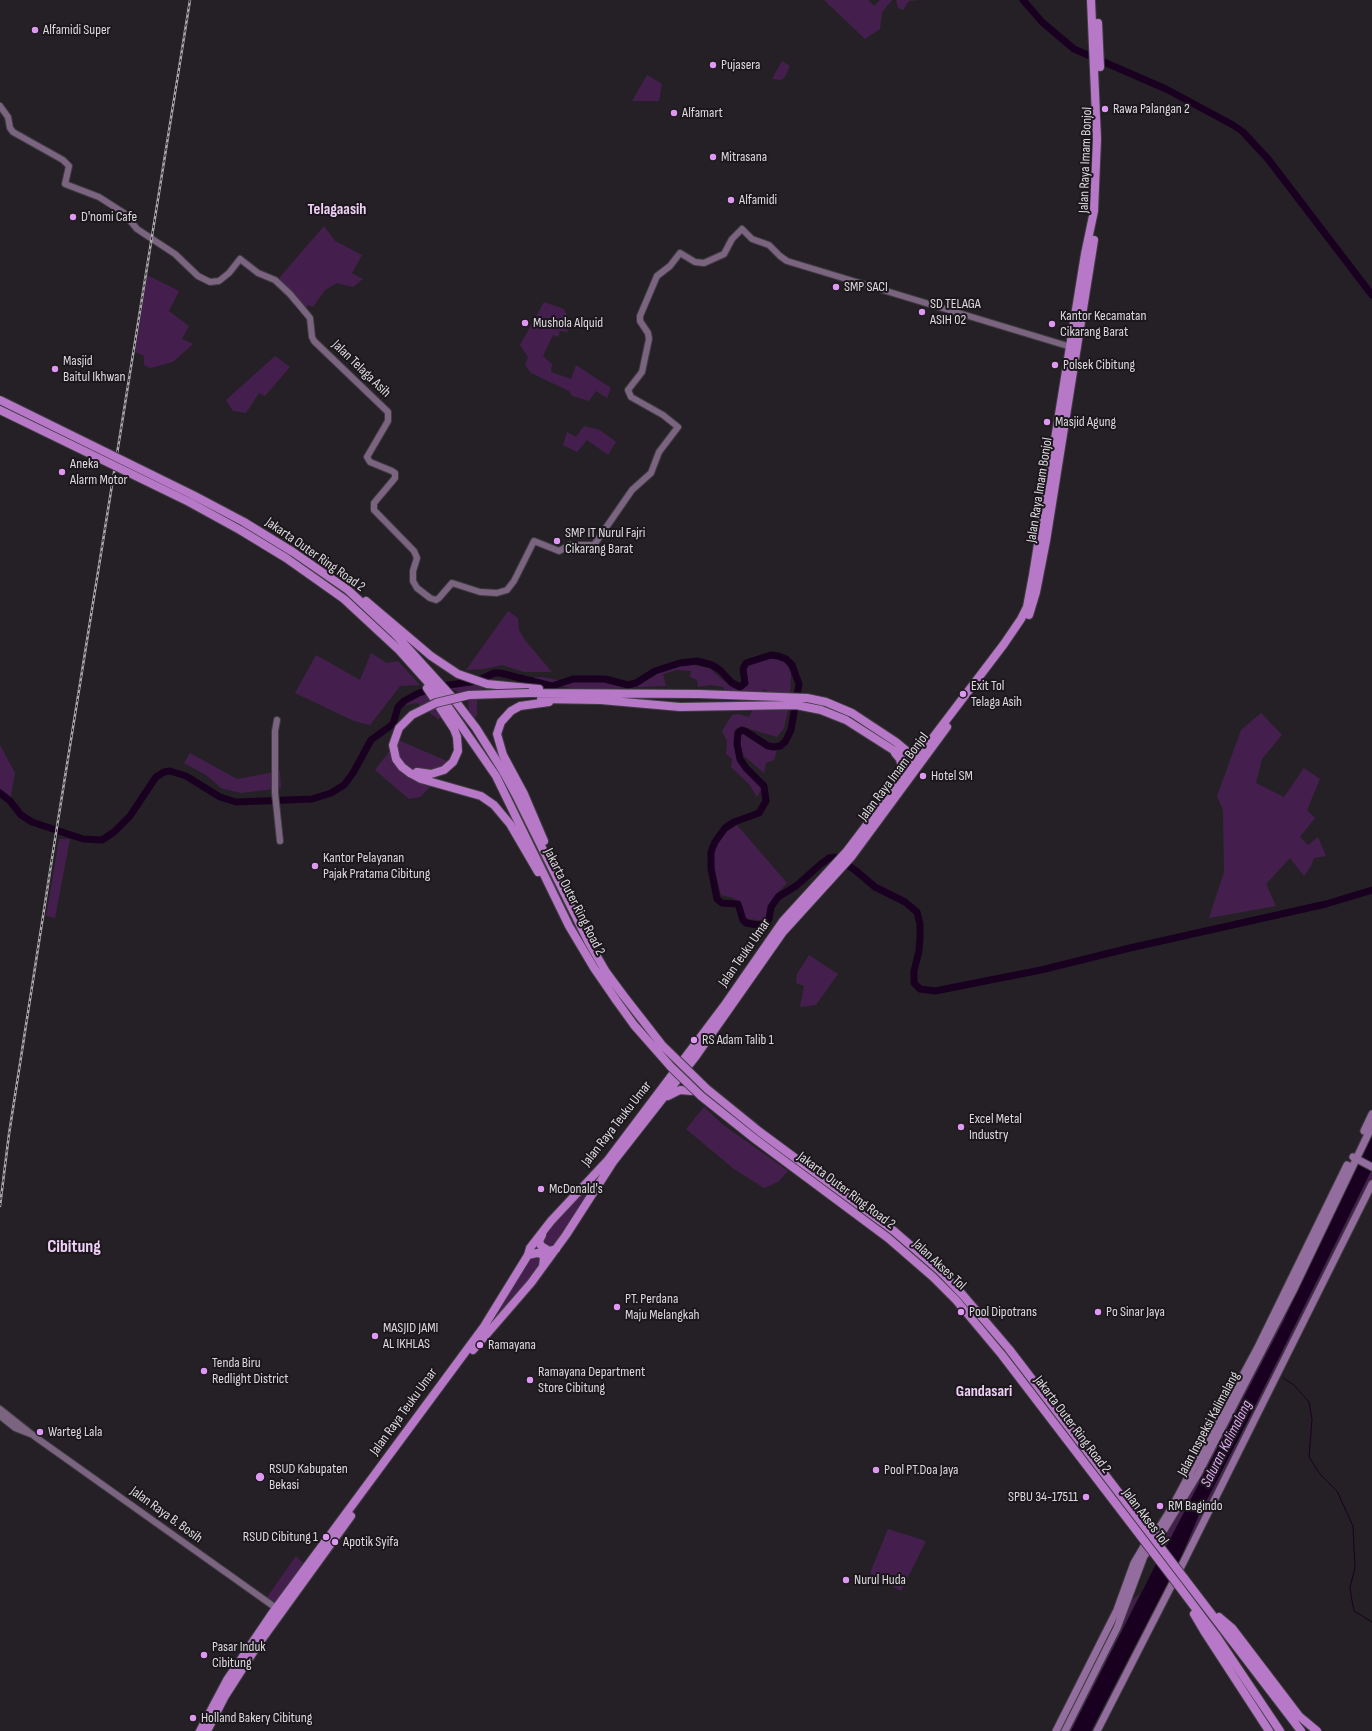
<!DOCTYPE html>
<html>
<head>
<meta charset="utf-8">
<style>
	body { margin:0 }
	canvas { display:block; background:#242025 }
</style>
</head>
<body>
<canvas width="1372" height="1731"></canvas>
<script>
const g = document.querySelector('canvas').getContext('2d');
g.lineJoin = 'round';
function fill(path, color) { g.fillStyle = color; g.fill(path, 'evenodd'); }
const poly = rows => new Path2D(rows.map(r => 'M' + r).join(''));
function stroke(path, color, width, dash) { g.strokeStyle = color; g.lineWidth = width; g.lineCap = dash ? 'butt' : 'round'; g.setLineDash(dash || []); g.stroke(path); }
function label(font, color, halo, rows, align = 'center') {
  g.font = font + ' "Sofia Sans Condensed",sans-serif'; g.lineWidth = 4; g.setLineDash([]); g.textBaseline = 'middle'; g.strokeStyle = halo; g.fillStyle = color; for (const [text, x, y, turn = 0] of rows) {
    g.save(); g.translate(x, y); g.rotate((+turn || 0) * Math.PI / 180); g.textAlign = isNaN(turn) ? turn : align; if (halo) g.strokeText(text, 0, 0); g.fillText(text, 0, 0); g.restore();
  }
}
fill(poly([
	[824,0,868,0,874,6,880,0,892,0,882,12,880,29,865,39],
	[896,0,920,0,909,1,903,10,898,8],
	[782,61,790,66,784,78,781,80,772,79],
	[647,75,662,84,659,101,632,101],
	[324,226,335,241,362,255,352,273,363,279,353,287,337,283,325,290,313,307,308,305,302,313,274,284],
	[147,275,179,291,169,311,189,326,182,339,193,344,173,362,150,368,144,365,144,356,135,352],
	[544,302,564,309,569,321,567,332,560,331,558,337,553,335,543,356,552,364,551,372,571,379,576,365,611,388,607,398,596,391,589,401,572,396,569,391,531,373,525,365,528,357,520,345],
	[275,356,290,367,265,396,259,393,246,413,233,411,226,400],
	[584,426,600,430,616,442,608,455,587,440,577,452,563,445,567,432,576,437],
	[508,611,518,618,519,630,525,640,552,672,524,672,502,665,484,669,466,670],
	[371,653,387,663,398,661,420,685,400,686,370,725,354,721,295,693,316,655,360,680],
	[772,653,784,660,791,672,790,701,784,728,777,737,743,727,736,728,734,734,737,755,760,781,762,788,757,797,749,784,731,767,732,759,726,754,727,741,722,731,732,715,739,714,749,717,757,702,769,711,775,700,765,689,747,699,730,698,723,687,710,685,698,687,697,680,690,677,691,671,677,670,663,674,666,686,583,690,530,681,535,677,542,677,562,681,599,681,626,686,639,682,662,667,683,663,709,668,730,686,736,688,743,685,747,680,746,666,751,659],
	[488,677,477,702,477,715,470,725,459,734,450,727,469,711,468,697,452,689,439,720,417,703,407,705,400,702,416,693,432,688,475,685],
	[1261,713,1282,735,1262,759,1256,783,1284,797,1304,768,1320,779,1307,810,1315,818,1300,837,1308,845,1318,837,1326,856,1314,858,1311,866,1304,876,1290,858,1266,884,1276,906,1209,918,1224,872,1223,810,1217,796,1241,730],
	[744,731,765,744,777,749,774,760,766,763,764,773,744,756,739,741,739,735],
	[398,740,447,761,432,785,420,797,409,799,375,770],
	[0,745,15,773,10,801,0,793],
	[190,753,237,779,280,771,281,788,241,793,221,788,206,775,184,763],
	[737,825,787,883,776,894,764,921,749,919,743,916,740,904,734,898,721,895,714,869,714,850,720,836],
	[59,839,70,839,55,918,46,916],
	[809,955,838,974,816,1005,800,1007,804,986,796,983,797,974],
	[704,1107,722,1124,788,1171,778,1182,764,1188,734,1169,686,1129],
	[1372,1114,1372,1133,1283,1322,1167,1545,1160,1537,1175,1513,1355,1159,1352,1157],
	[613,1162,556,1249,545,1249,542,1234,551,1221],
	[1372,1169,1372,1184,1183,1563,1182,1555,1198,1517,1245,1426],
	[542,1254,543,1267,474,1349,434,1402,278,1616,265,1600,296,1556,306,1566,428,1403,528,1255],
	[888,1529,926,1541,901,1591,870,1573],
	[1140,1594,1071,1731,1056,1731,1105,1632,1127,1603]
]), '#441f4e');
fill(poly([
	[1372,1133,1372,1169,1245,1426,1198,1517,1182,1555,1091,1731,1071,1731,1154,1568,1167,1545,1283,1322]
]), '#190020');
stroke(poly([
	[1283,1378,1294,1385,1309,1402,1312,1419,1309,1457,1320,1474,1337,1491,1353,1526,1355,1568,1350,1587,1351,1595,1354,1611,1372,1622]
]), '#190020', 1);
stroke(poly([
	[1023,0,1042,22,1074,49,1166,89,1233,125,1243,132,1268,159,1372,295],
	[0,793,10,801,21,815,32,822,83,839,102,840,114,832,130,816,156,777,164,772,170,771,186,776,220,797,236,802,312,799,331,793,344,785,353,773,371,740,393,724,398,707,404,701,419,693,442,686,477,681,494,673,500,673,552,686,573,679,605,679,628,685,636,683,655,671,680,663,697,661,712,665,720,670,732,683,740,687,745,683,743,669,746,663,771,655,778,656,786,659,792,665,799,684,791,730,785,742,780,746,774,747,768,746,745,731,742,730,738,733,737,744,740,759,746,768,764,786,766,801,759,813,734,822,725,828,715,842,711,852,711,868,717,899,722,903,738,904,743,920,746,923,757,925,765,924,769,919,771,907,778,897,796,886,822,863,829,858,835,857,855,870,875,887,905,902,917,912,920,924,920,938,919,951,914,971,914,983,920,989,935,991,1041,970,1130,948,1326,904,1372,890]
]), '#190020', 7);
const secondary = poly([
	[0,106,8,117,10,128,13,132,63,160,69,166,65,184,99,197,124,213,137,229,175,254,198,276,210,282,219,281,229,273,240,259,258,273,275,280,290,294,310,318,312,337,314,341,388,412,388,421,367,457,370,462,392,471,395,473,395,478,374,503,374,510,414,551,417,558,413,571,413,581,417,588,430,598,436,600,439,598,452,583,480,592,497,593,507,590,514,581,534,541,559,551,570,545,594,545,632,490,651,473,659,452,678,427,663,415,631,397,628,390,642,372,649,339,648,333,640,321,640,316,657,276,670,266,680,253,695,262,704,263,724,254,732,239,742,229,752,239,769,245,780,256,787,261,1071,347],
	[277,720,275,731,275,793,280,841],
	[0,1409,34,1436,276,1608,278,1611],
	[0,1416,15,1428,33,1435]
]);
const primary = poly([
	[1364,1131,1372,1114],
	[1353,1157,1372,1167],
	[1150,1538,1161,1525,1171,1509,1257,1349,1347,1165],
	[1056,1731,1117,1610,1134,1563,1147,1541],
	[1065,1731,1117,1628,1144,1556,1164,1530,1198,1474,1293,1291,1372,1126],
	[1097,1731,1183,1563,1372,1184]
]);
const highway = poly([
	[1098,23,1100,67],
	[244,522,293,552,348,590,395,634,453,698,476,728,503,771,516,795,588,941,606,972,623,995],
	[240,530,286,558,344,599,399,650,442,698,496,776,569,926,594,968,616,1000],
	[366,601,431,656,458,674,487,684,539,689],
	[1029,615,1036,592,1046,541,1094,240],
	[529,693,699,694,807,698,826,702,852,713,896,742,920,762],
	[541,699,601,700,680,707,796,705,821,710,846,720,912,762],
	[895,753,900,759,902,767,898,778],
	[417,772,431,774,444,770,453,762,458,751,457,737,454,729,427,688],
	[410,773,421,779,481,796,494,805,510,824,538,872],
	[544,841,524,794,503,755,497,734,501,722,511,711,520,706,549,702],
	[668,1096,680,1090,692,1091],
	[542,1235,539,1241,541,1246,549,1251,556,1249],
	[528,1255,537,1253,542,1254,544,1258,543,1266],
	[473,1350,531,1283,566,1235,613,1162,696,1056,783,932,852,856,947,727],
	[1184,1578,1301,1731],
	[1178,1585,1217,1637,1280,1731],
	[1194,1614,1204,1631,1269,1731],
	[1219,1617,1232,1628,1299,1716,1317,1731],
	[200,1731,227,1680,271,1615,483,1328,528,1255,530,1248,551,1221,608,1160,724,1006,783,921,847,851,1004,644,1021,619,1027,607,1033,575,1085,254,1094,211,1097,139,1091,0],
	[207,1731,225,1696,257,1646,351,1516]
]);
stroke(secondary, '#3f3c41', 8);
stroke(primary, '#3f3c41', 9);
stroke(highway, '#3f3c41', 10);
stroke(secondary, '#7a6480', 6);
stroke(primary, '#946d9f', 7);
stroke(highway, '#b678c7', 8);
const rail = poly([
	[0,1206,9,1134,56,833,190,0]
]);
stroke(rail, '#aba8ac', 2.5);
stroke(rail, '#1b171c', 1, [3]);
const highwayBridge = poly([
	[0,400,193,495,244,522],
	[0,410,189,502,240,530],
	[410,773,402,767,396,759,393,745,399,728,412,715,436,703,469,695,529,693],
	[623,995,662,1045,707,1089,760,1132,894,1231,940,1271,962,1294,1009,1349,1184,1578],
	[616,1000,634,1025,671,1067,701,1096,755,1139,888,1238,933,1277,956,1300,1002,1355,1178,1585]
]);
stroke(highwayBridge, '#3f3c41', 10, []);
stroke(highwayBridge, '#b678c7', 8);
for (const [x, y, r, color] of [
	[35,30,4,"#de98f2"],
	[713,65,4,"#de98f2"],
	[1105,109,4,"#de98f2"],
	[674,113,4,"#de98f2"],
	[713,157,4,"#de98f2"],
	[731,200,4,"#de98f2"],
	[73,217,4,"#de98f2"],
	[836,287,4,"#de98f2"],
	[922,312,4,"#de98f2"],
	[525,323,4,"#de98f2"],
	[1052,324,4,"#de98f2"],
	[1055,365,4,"#de98f2"],
	[55,369,4,"#de98f2"],
	[1047,422,4,"#de98f2"],
	[62,472,4,"#de98f2"],
	[557,541,4,"#de98f2"],
	[963,694,4,"#de98f2"],
	[923,776,4,"#de98f2"],
	[315,866,4,"#de98f2"],
	[694,1040,4,"#de98f2"],
	[961,1127,4,"#de98f2"],
	[541,1189,4,"#de98f2"],
	[617,1307,4,"#de98f2"],
	[961,1312,4,"#de98f2"],
	[1098,1312,4,"#de98f2"],
	[375,1336,4,"#de98f2"],
	[480,1345,4,"#de98f2"],
	[204,1371,4,"#de98f2"],
	[530,1380,4,"#de98f2"],
	[40,1432,4,"#de98f2"],
	[876,1470,4,"#de98f2"],
	[260,1477,5,"#de98f2"],
	[1086,1497,4,"#de98f2"],
	[1160,1506,4,"#de98f2"],
	[326,1537,4,"#de98f2"],
	[335,1542,4,"#de98f2"],
	[846,1580,4,"#de98f2"],
	[204,1655,4,"#de98f2"],
	[193,1718,4,"#de98f2"]
]) { const dot = new Path2D(); dot.arc(x, y, r, 0, 2 * Math.PI); g.fillStyle = color; g.fill(dot); stroke(dot, '#1b171c', 1.5); }
label('14px', '#dddade', '#1b171c', [
	["Alfamidi Super",43,30],
	["Pujasera",721,65],
	["Rawa Palangan 2",1113,109],
	["Alfamart",682,113],
	["Mitrasana",721,157],
	["Alfamidi",739,200],
	["D'nomi Cafe",81,217],
	["SMP SACI",844,287],
	["SD TELAGA",930,304],
	["ASIH 02",930,320],
	["Kantor Kecamatan",1060,316],
	["Cikarang Barat",1060,332],
	["Mushola Alquid",533,323],
	["Masjid",63,361],
	["Baitul Ikhwan",63,377],
	["Polsek Cibitung",1063,365],
	["Masjid Agung",1055,422],
	["Aneka",70,464],
	["Alarm Motor",70,480],
	["SMP IT Nurul Fajri",565,533],
	["Cikarang Barat",565,549],
	["Exit Tol",971,686],
	["Telaga Asih",971,702],
	["Hotel SM",931,776],
	["Kantor Pelayanan",323,858],
	["Pajak Pratama Cibitung",323,874],
	["RS Adam Talib 1",702,1040],
	["Excel Metal",969,1119],
	["Industry",969,1135],
	["McDonald's",549,1189],
	["PT. Perdana",625,1299],
	["Maju Melangkah",625,1315],
	["Pool Dipotrans",969,1312],
	["Po Sinar Jaya",1106,1312],
	["MASJID JAMI",383,1328],
	["AL IKHLAS",383,1344],
	["Ramayana",488,1345],
	["Tenda Biru",212,1363],
	["Redlight District",212,1379],
	["Ramayana Department",538,1372],
	["Store Cibitung",538,1388],
	["Warteg Lala",48,1432],
	["RSUD Kabupaten",269,1469],
	["Bekasi",269,1485],
	["Pool PT.Doa Jaya",884,1470],
	["SPBU 34-17511",1078,1497,"right"],
	["RM Bagindo",1168,1506],
	["RSUD Cibitung 1",318,1537,"right"],
	["Apotik Syifa",343,1542],
	["Nurul Huda",854,1580],
	["Pasar Induk",212,1647],
	["Cibitung",212,1663],
	["Holland Bakery Cibitung",201,1718]
], 'left');
label('14px', '#dddade', '#1b171c', [
	["Jalan Raya Imam Bonjol",1086,160,-88],
	["Jalan Telaga Asih",361,369,44],
	["Jalan Raya Imam Bonjol",1040,490,-81],
	["Jakarta Outer Ring Road 2",315,555,35],
	["Jalan Raya Imam Bonjol",894,777,-53],
	["Jakarta Outer Ring Road 2",574,902,63],
	["Jalan Teuku Umar",745,953,-55],
	["Jalan Raya Teuku Umar",617,1124,-52],
	["Jakarta Outer Ring Road 2",846,1191,37],
	["Jalan Akses Tol",939,1265,43],
	["Jalan Raya Teuku Umar",404,1412,-54],
	["Jalan Inspeksi Kalimalang",1209,1424,-62],
	["Jakarta Outer Ring Road 2",1072,1425,53],
	["Jalan Raya B. Bosih",166,1515,36],
	["Jalan Akses Tol",1145,1517,53]
]);
label('italic 15px', '#e5a9f7', '#1b171c', [
	["Saluran Kalimalang",1227,1444,-63]
]);
label('bold 16px', '#efd1f7', '#1b171c', [
	["Telagaasih",337,210],
	["Gandasari",984,1392]
]);
label('bold 18px', '#efd1f7', '#1b171c', [
	["Cibitung",74,1247]
]);
</script>
</body>
</html>
